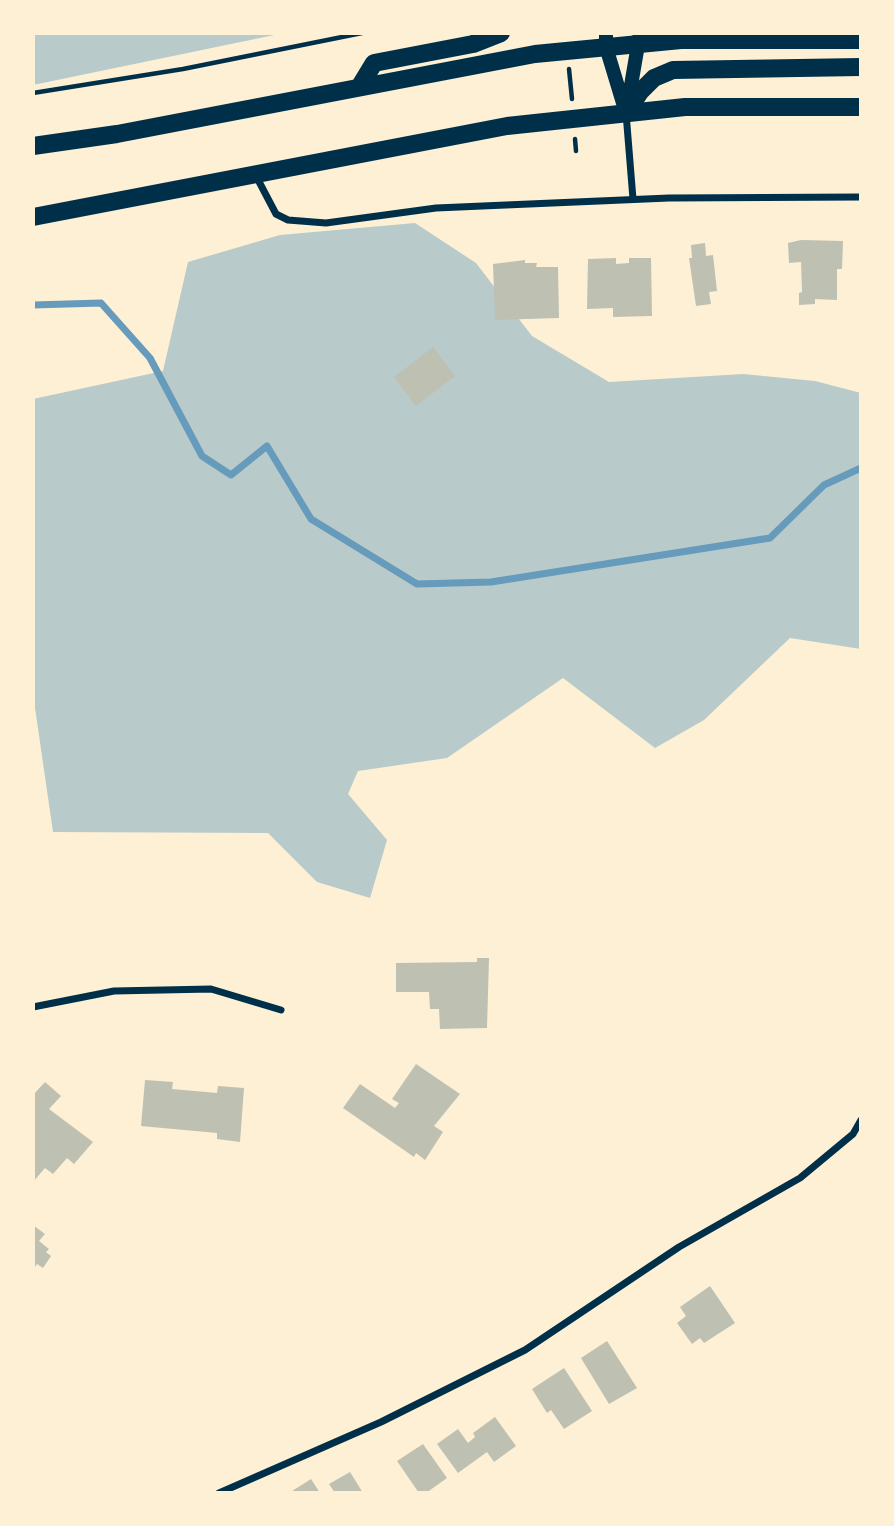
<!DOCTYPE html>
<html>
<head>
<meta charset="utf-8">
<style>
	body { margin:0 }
	#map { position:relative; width:894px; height:1526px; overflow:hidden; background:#fdf0d5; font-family:"Alegreya Sans",sans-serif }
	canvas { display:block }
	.frame { position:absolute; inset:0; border:35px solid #fdf0d5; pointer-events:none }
</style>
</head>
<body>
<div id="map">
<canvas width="894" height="1526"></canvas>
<div class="frame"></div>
</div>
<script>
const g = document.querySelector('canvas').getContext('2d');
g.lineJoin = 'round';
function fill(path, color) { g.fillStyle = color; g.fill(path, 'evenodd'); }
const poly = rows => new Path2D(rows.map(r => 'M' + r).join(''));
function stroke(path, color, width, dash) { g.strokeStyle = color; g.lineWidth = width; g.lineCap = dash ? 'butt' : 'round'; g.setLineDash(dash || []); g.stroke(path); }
fill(poly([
	[33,33,284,33,33,85],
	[415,223,476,263,532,336,609,382,743,374,815,381,861,393,861,649,790,638,704,720,655,748,563,678,447,758,358,771,348,794,387,840,370,898,317,882,268,833,53,832,33,694,33,399,163,371,188,262,280,235]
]), '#b9caca');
stroke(poly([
	[33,305,101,303,150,358,202,456,231,475,267,446,311,519,417,584,491,582,770,538,824,485,861,468]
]), '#669bbc', 7);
fill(poly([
	[801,240,843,241,842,269,837,269,837,300,815,299,815,304,799,305,799,293,802,292,801,262,789,263,788,243],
	[705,243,706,256,713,255,717,291,709,292,711,304,696,306,689,258,692,258,691,245],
	[616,258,616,264,629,263,629,258,651,258,652,316,613,317,613,308,587,309,588,259],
	[525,260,525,263,537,263,536,267,558,267,559,318,495,320,493,264],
	[433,347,455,376,416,406,394,377],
	[477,958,489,958,487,1028,440,1029,439,1009,430,1009,429,992,396,992,396,963,477,962],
	[416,1064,460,1094,434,1126,443,1132,425,1160,416,1153,414,1157,343,1108,360,1084,395,1108,399,1103,392,1099],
	[145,1080,173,1082,172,1089,217,1093,218,1086,244,1088,240,1142,217,1139,217,1133,141,1126],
	[45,1082,61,1096,49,1109,93,1142,74,1164,67,1158,53,1174,45,1168,33,1182,33,1095],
	[33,1225,45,1234,39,1241,49,1249,46,1252,51,1256,43,1268,37,1264,33,1270],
	[710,1286,735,1323,704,1343,700,1338,692,1344,677,1323,686,1316,680,1307],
	[607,1341,637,1388,609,1404,581,1358],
	[564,1368,592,1411,564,1429,551,1410,547,1413,532,1389],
	[495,1417,516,1446,494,1462,487,1452,458,1473,437,1444,458,1429,468,1443,475,1437,473,1433],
	[423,1444,447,1478,426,1493,419,1493,397,1461],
	[350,1472,363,1493,335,1493,329,1484],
	[311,1479,320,1493,289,1493]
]), '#bec0b2');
stroke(poly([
	[569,69,572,99],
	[33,93,183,69,362,33],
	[575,139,576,151]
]), '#003049', 4.5);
stroke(poly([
	[626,113,633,199],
	[255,174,276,214,288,220,326,223,436,208,669,198,861,197],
	[33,1007,114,991,211,989,281,1010],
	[219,1493,381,1422,525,1350,679,1247,800,1178,853,1134,861,1120]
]), '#003049', 7);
stroke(poly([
	[606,33,606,47,626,113],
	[627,109,640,33]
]), '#003049', 14);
stroke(poly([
	[360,86,374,63,473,44,501,33],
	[626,113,640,92,654,78,673,70,861,67],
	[33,146,117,134,535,54,681,40,861,40],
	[33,217,507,126,685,107,861,107]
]), '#003049', 18);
</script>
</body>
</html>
